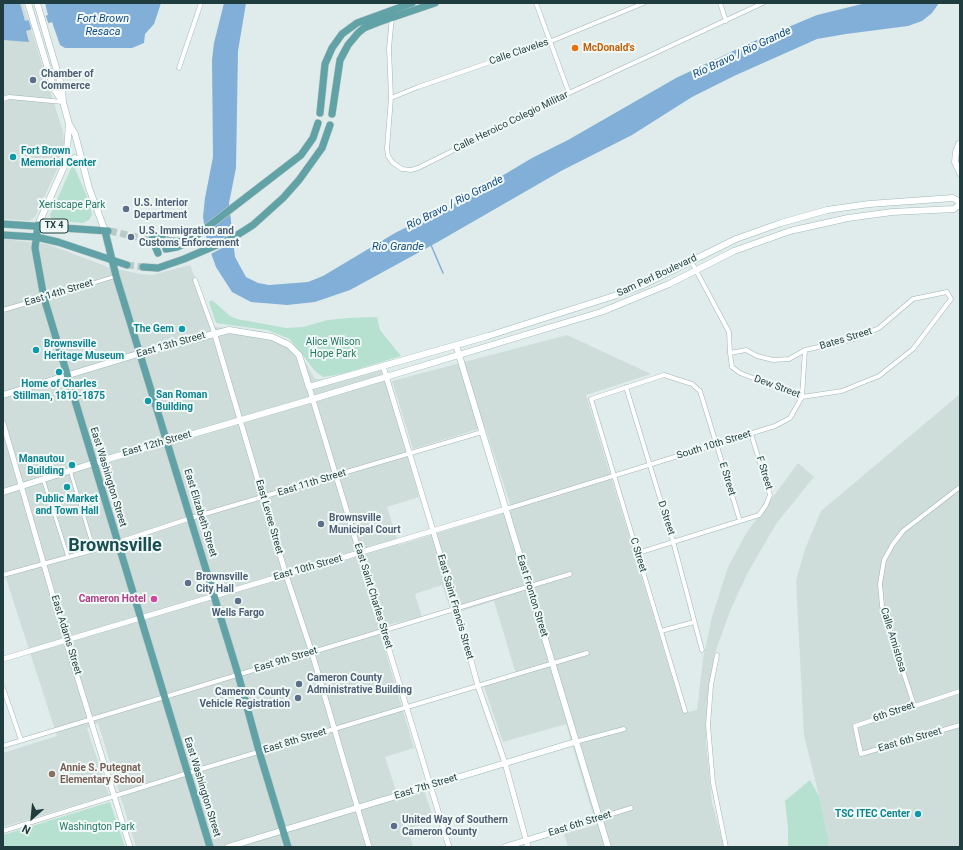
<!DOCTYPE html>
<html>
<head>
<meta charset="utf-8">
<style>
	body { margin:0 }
	#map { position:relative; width:963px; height:850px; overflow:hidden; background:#e0eceb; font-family:Roboto,sans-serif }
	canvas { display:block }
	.frame { position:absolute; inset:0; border:4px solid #1f3d3e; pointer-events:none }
	.north { position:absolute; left:12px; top:798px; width:40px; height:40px; -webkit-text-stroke:3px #f1f9f7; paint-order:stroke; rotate:207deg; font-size:11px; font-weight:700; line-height:16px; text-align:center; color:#1f3d3e }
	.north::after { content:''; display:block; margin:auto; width:14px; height:18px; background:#1f3d3e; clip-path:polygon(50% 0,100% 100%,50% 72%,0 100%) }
</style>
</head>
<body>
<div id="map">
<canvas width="963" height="850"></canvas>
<div class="frame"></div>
<div class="north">N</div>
</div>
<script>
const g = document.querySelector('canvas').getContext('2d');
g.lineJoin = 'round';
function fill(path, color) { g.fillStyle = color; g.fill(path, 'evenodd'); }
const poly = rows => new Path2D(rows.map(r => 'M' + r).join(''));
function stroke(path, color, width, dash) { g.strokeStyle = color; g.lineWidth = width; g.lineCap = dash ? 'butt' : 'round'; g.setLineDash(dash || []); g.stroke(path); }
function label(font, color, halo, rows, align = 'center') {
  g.font = font + ' Roboto,sans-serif'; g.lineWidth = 4; g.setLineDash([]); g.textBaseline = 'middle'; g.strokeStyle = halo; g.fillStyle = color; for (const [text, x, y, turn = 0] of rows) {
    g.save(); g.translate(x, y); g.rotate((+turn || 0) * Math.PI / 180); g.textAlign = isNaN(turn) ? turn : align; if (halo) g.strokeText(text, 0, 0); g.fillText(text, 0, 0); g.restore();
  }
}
fill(poly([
	[3,3,23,3,63,132,64,144,59,165,35,217,29,221,3,219],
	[3,239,47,244,108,267,140,274,152,275,190,265,215,327,260,331,287,341,299,351,315,379,322,379,383,366,419,497,387,507,399,545,512,510,485,427,413,449,392,381,567,335,651,374,586,395,683,713,697,710,703,659,712,617,728,567,747,532,798,463,814,477,776,524,747,574,730,611,715,653,707,700,706,742,712,803,724,847,568,847,564,834,596,825,566,724,503,742,483,684,516,674,494,601,452,614,442,585,415,594,422,617,378,627,414,748,385,757,399,800,424,790,434,820,408,829,413,847,136,847,98,723,87,728,109,795,3,827,3,753,57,736,3,569],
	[960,394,960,847,828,847,828,838,819,796,804,735,796,581,805,549,821,511]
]), '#cedcda');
fill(poly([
	[73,164,90,204,92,215,89,220,83,223,52,220,50,215],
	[212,300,230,316,237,319,286,328,303,327,328,320,348,318,377,317,380,330,401,356,342,374,323,377,315,371,290,339,267,330,216,323,209,302],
	[810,780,819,796,828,838,828,847,788,847,788,828,785,801],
	[110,802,125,847,3,847,3,835]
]), '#b6e0cf');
fill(poly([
	[3,3,20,3,25,21,48,15,45,3,161,3,154,24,145,34,144,43,132,48,65,48,60,45,52,22,26,31,29,42,3,40],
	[224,3,246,3,238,51,236,168,229,203,235,257,246,277,258,283,269,285,308,282,323,276,395,233,465,198,532,158,568,140,676,78,750,43,817,15,866,3,939,3,932,13,922,21,908,26,846,34,817,39,734,76,692,97,632,135,561,171,436,243,350,290,315,302,287,305,251,302,232,292,216,267,207,242,203,217,205,198,213,157,212,60,214,43]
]), '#82afd7');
fill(poly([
	[45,14,49,25,32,31,28,18],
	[234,232,235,241,209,255,206,247]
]), '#e0eceb');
stroke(poly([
	[431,245,443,273]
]), '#82afd7', 1.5);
stroke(poly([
	[110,231,150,240],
	[162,236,170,237],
	[160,244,167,245],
	[127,265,143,267]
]), '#b9c9c8', 7, [7, 3.5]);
const pedestrian = poly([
	[45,298,116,276],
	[70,470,94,550],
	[43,479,68,557]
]);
const minor = poly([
	[536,3,569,93],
	[720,3,726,21],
	[392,17,389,48,391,98,387,148,388,156,393,163,402,169,411,170,418,168,569,93,763,3],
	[179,68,201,3],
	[391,98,418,87,549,42,644,3],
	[3,99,9,97,63,102],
	[691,261,729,332,730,353,732,367,740,373,802,397,842,391,879,376,913,349,951,299,947,292,913,299,879,328,854,339,805,350,789,359,773,360,757,356,746,350,730,353],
	[195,280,214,332],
	[3,310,44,298],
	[626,387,673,541,702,650],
	[506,509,775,426,790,418,802,397,805,350],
	[638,553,759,515,766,505,770,495,751,434],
	[3,575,94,550,191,518,482,432],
	[661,631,694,622],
	[717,655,711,685,708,725,713,783,726,847],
	[3,688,21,740],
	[960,691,855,726,861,754,960,725],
	[914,705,882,606,880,584,884,560,893,544,903,531,960,487],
	[685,711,591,399,664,375,692,384,700,391,740,521],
	[575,742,624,729],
	[3,746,570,574],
	[599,818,631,808],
	[3,831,188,773,587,653]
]);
const tertiary = poly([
	[214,332,286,575,312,653,369,847],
	[383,366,457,610,478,686,505,763,528,847],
	[309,387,449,847],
	[3,423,66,641,130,847],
	[3,659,506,509]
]);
const secondary = poly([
	[28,3,54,89,63,102],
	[37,3,62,88,63,102,69,124,66,162,38,225],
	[69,124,75,134,89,188,105,231],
	[959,144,956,152,955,162,960,173],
	[66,162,75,158,83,163],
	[456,345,608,847],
	[3,395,141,353,229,330,272,337,289,345,299,355,309,387,488,336,617,295,643,285,736,239,781,223,827,210,869,204,953,198,960,202],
	[3,492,94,463,313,399,601,312,669,284,734,251,790,231,848,218,892,212,954,209,960,204],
	[228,847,575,742],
	[505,847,599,818]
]);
const primary = poly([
	[320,113,325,64,332,48,342,34,357,23,412,3],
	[332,114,340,60,348,45,358,33,364,28,379,22,435,3],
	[3,224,108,231],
	[38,225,35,248,44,298,210,847],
	[105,231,116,276,238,674,259,751,288,847],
	[3,235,36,237,58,242,127,265],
	[152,239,158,253],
	[152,239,162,236],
	[168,241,188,242],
	[166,249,177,247,188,242,301,155,313,138,318,123],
	[143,267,158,268,184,259,231,239,253,225,283,198,299,180,322,148,330,125]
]);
stroke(pedestrian, '#a2b4b4', 4);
stroke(minor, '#a2b4b4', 5);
stroke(tertiary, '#a2b4b4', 6);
stroke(secondary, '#9db9b8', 7);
stroke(primary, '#c0c9c9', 8);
stroke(pedestrian, '#fff', 3);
stroke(minor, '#fff', 4);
stroke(tertiary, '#fff', 5);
stroke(secondary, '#fff', 6);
stroke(primary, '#60a2a6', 7);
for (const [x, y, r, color] of [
	[575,48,4,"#e8710a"],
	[33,80,4,"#5c6f8a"],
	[13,157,4,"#0f9aa8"],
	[126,209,4,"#5c6f8a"],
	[131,237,4,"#5c6f8a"],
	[182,329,4,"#0f9aa8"],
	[36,350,4,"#0f9aa8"],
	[59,372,4,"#0f9aa8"],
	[148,401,4,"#0f9aa8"],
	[72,465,4,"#0f9aa8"],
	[67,487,4,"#0f9aa8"],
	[321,524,4,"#5c6f8a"],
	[188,583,4,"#5c6f8a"],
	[154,599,4,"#d1479c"],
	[238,601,4,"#5c6f8a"],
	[299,684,4,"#5c6f8a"],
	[298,698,4,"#5c6f8a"],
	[52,774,4,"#8d6e63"],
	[918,814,4,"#0f9aa8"],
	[394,826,4,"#5c6f8a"]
]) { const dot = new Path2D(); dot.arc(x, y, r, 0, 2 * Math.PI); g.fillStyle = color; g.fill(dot); stroke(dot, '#f1f9f7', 1.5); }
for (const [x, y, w] of [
	[54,226,28]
]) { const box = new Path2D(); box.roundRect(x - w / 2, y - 7, w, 14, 3); g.fillStyle = '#f1f9f7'; g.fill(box); stroke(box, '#1f3d3e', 1); }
label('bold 9px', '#1f3d3e', null, [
	["TX 4",54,226]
]);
label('bold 10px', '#c56008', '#f1f9f7', [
	["McDonald's",583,48]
], 'left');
label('10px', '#1f3d3e', '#f1f9f7', [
	["Calle Claveles",519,52,-19],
	["Calle Heroico Colegio Militar",511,122,-26],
	["Sam Perl Boulevard",657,276,-25],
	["East 14th Street",59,293,-17],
	["Bates Street",846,339,-17],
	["East 13th Street",171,345,-16],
	["Dew Street",777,387,20],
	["East 12th Street",157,444,-16],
	["South 10th Street",714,445,-17],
	["F Street",764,473,73],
	["East Washington Street",108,477,73],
	["E Street",727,479,73],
	["East 11th Street",312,483,-17],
	["East Elizabeth Street",200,513,73],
	["East Levee Street",269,517,74],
	["D Street",666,518,72],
	["C Street",638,555,73],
	["East 10th Street",308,568,-16],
	["East Saint Charles Street",373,596,73],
	["East Fronton Street",532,596,73],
	["East Saint Francis Street",455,607,74],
	["East Adams Street",66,635,73],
	["Calle Amistosa",893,640,73],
	["East 9th Street",286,660,-17],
	["6th Street",894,712,-19],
	["East 6th Street",910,740,-16],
	["East 8th Street",295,741,-17],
	["East Washington Street",202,787,73],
	["East 7th Street",426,787,-17],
	["East 6th Street",580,824,-17]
]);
label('bold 10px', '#4e5e75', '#f1f9f7', [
	["Chamber of",41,74],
	["Commerce",41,86],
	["U.S. Interior",134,203],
	["Department",134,215],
	["U.S. Immigration and",139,231],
	["Customs Enforcement",139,243],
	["Brownsville",329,518],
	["Municipal Court",329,530],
	["Brownsville",196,577],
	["City Hall",196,589],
	["Wells Fargo",238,613,"center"],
	["Cameron County",307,678],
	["Administrative Building",307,690],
	["Cameron County",290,692,"right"],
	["Vehicle Registration",290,704,"right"],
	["United Way of Southern",402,820],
	["Cameron County",402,832]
], 'left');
label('bold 10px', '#0d838f', '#f1f9f7', [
	["Fort Brown",21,151],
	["Memorial Center",21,163],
	["The Gem",174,329,"right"],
	["Brownsville",44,344],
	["Heritage Museum",44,356],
	["Home of Charles",59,384,"center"],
	["Stillman, 1810-1875",59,396,"center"],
	["San Roman",156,395],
	["Building",156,407],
	["Manautou",64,459,"right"],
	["Building",64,471,"right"],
	["Public Market",67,499,"center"],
	["and Town Hall",67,511,"center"],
	["TSC ITEC Center",910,814,"right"]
], 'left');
label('10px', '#257960', '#f1f9f7', [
	["Xeriscape Park",72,205],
	["Alice Wilson",333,342],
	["Hope Park",333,354],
	["Washington Park",97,827]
]);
label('bold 10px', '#b23c85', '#f1f9f7', [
	["Cameron Hotel",146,599]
], 'right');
label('bold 10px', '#785e54', '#f1f9f7', [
	["Annie S. Putegnat",60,768],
	["Elementary School",60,780]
], 'left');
label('italic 11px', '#134c80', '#f1f9f7', [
	["Fort Brown",103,19],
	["Resaca",103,32],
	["Río Bravo / Rio Grande",742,53,-25],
	["Río Bravo / Rio Grande",455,203,-27],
	["Rio Grande",398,247]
]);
label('bold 18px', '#194e52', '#f1f9f7', [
	["Brownsville",115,546]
]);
</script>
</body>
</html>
